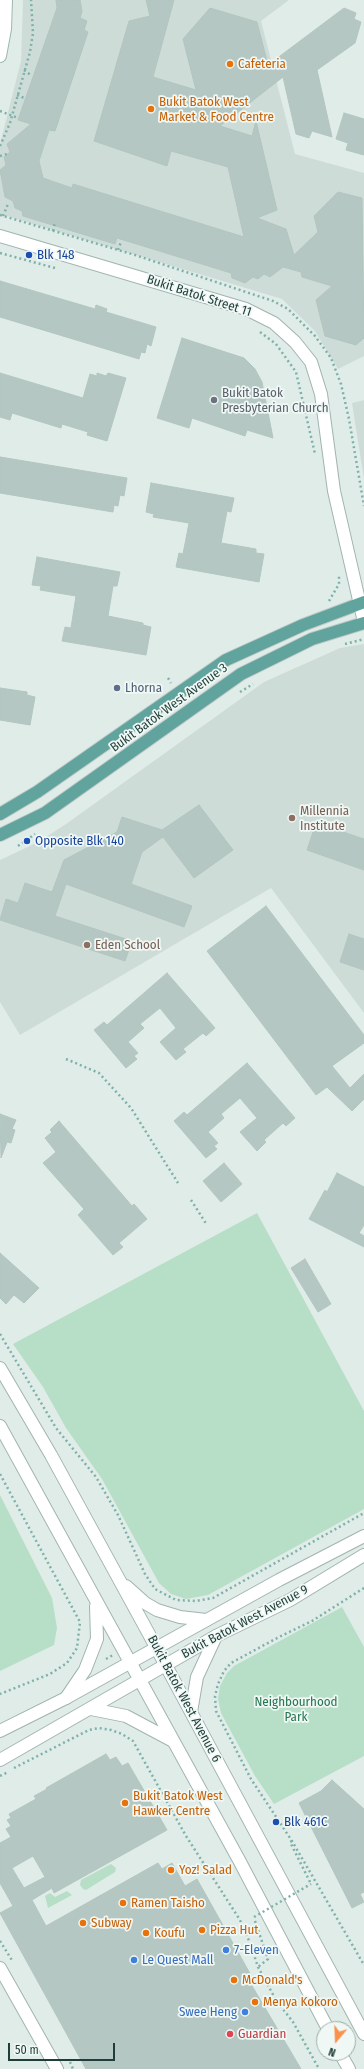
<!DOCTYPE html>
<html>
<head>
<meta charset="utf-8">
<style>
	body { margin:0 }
	#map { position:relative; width:364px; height:2069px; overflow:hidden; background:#e0ece8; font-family:"Fira Sans Condensed",sans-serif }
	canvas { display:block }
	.north { position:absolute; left:316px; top:2021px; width:40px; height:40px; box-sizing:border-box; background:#f0f8f5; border:1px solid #9cadaa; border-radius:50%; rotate:199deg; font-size:11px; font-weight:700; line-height:16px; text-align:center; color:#1f3d39 }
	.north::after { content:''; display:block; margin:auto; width:14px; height:18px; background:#fa924f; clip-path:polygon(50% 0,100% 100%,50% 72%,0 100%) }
	.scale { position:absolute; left:8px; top:2043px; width:107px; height:18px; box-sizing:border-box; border:2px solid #1f3d39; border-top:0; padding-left:5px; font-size:12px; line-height:14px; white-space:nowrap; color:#1f3d39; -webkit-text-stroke:3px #f0f8f5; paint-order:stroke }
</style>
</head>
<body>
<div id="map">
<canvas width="364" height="2069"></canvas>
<div class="north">N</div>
<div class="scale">50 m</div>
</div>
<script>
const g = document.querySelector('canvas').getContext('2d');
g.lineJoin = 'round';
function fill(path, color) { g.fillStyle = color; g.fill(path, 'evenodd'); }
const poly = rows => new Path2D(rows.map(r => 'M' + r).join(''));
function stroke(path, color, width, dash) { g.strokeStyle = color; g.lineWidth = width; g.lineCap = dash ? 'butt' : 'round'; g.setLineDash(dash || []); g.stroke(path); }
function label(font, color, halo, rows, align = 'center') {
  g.font = font + ' "Fira Sans Condensed",sans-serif'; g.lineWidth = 3.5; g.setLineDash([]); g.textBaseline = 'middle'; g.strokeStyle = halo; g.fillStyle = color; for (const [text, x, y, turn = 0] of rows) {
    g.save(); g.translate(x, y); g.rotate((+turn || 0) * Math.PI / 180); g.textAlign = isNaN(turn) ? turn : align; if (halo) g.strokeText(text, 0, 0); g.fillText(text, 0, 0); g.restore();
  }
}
fill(poly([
	[23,0,289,0,261,21,295,154,364,173,364,356,338,369,315,331,282,299,0,214,0,144,21,61],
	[364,400,364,479,352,403],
	[364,644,364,1013,271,888,20,1035,0,1002,0,860,38,842,66,824,264,682,340,648]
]), '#cedcd7');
fill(poly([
	[257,1213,364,1411,364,1509,208,1595,186,1599,171,1594,159,1583,102,1479,66,1428,43,1387,13,1344],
	[0,1495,52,1598,57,1628,54,1645,0,1671],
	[342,1607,364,1647,364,1756,274,1804,255,1776,221,1713,218,1699,220,1686,227,1673,234,1666],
	[111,1864,116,1868,115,1872,86,1890,83,1889,80,1885,81,1880],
	[67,1891,72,1895,48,1908,45,1896,50,1893,55,1897]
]), '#b7dec7');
const building = poly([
	[56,0,80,0,82,11,80,18,87,21,84,30,88,32,55,131,49,130,39,161,43,178,72,188,73,184,244,237,228,167,171,151,167,166,94,141,129,21,150,16,146,0,174,0,153,77,196,90,183,39,210,8,257,22,268,65,344,8,356,13,354,19,361,22,355,43,317,70,332,137,312,131,309,138,296,134,283,77,220,126,252,136,256,121,277,210,257,218,286,229,294,255,318,232,314,216,338,192,362,198,364,338,356,345,325,336,316,300,332,286,302,277,301,272,283,267,270,277,264,274,258,279,253,277,245,283,232,278,231,273,117,238,115,244,23,216,22,211,15,208,13,201,5,197,0,170,6,165,4,157,10,152,7,144,31,124,18,120,57,8,56,0],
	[344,113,364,119,364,155,346,150,348,143,336,139,344,113],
	[0,281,95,309,96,305,107,309,106,312,156,327,151,346,147,344,145,353,141,352,139,359,0,317,0,281],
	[182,338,244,358,255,369,262,382,273,438,247,430,245,436,192,418,189,428,157,418,182,338],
	[0,373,83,398,90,374,97,376,97,373,106,376,108,373,126,378,107,441,87,435,88,432,62,424,61,428,12,413,10,420,0,417,0,373],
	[0,457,127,478,124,496,120,495,118,506,114,505,113,512,0,493,0,457],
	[151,483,234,498,231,512,227,511,221,543,256,549,256,553,264,554,259,582,176,567,179,553,183,554,189,523,153,517,154,514,146,512,151,483],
	[37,557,120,572,117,586,113,586,108,616,143,623,143,625,151,627,146,655,62,641,65,627,71,628,76,596,40,590,41,586,32,585,37,557],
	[0,688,27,692,27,695,35,697,30,725,0,720,0,688],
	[199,805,233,850,194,878,163,837,142,852,131,884,192,906,184,927,66,884,55,916,132,941,125,961,0,920,6,899,18,903,25,883,52,892,64,860,117,832,122,817,162,830,199,805],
	[316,823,364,839,364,870,307,850,316,823],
	[266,906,364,1035,364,1043,332,1066,350,1088,364,1074,364,1099,352,1111,327,1087,316,1095,207,951,266,906],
	[349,934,364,939,364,970,340,962,349,934],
	[167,973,215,1028,206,1036,203,1033,183,1049,186,1052,176,1060,160,1042,176,1028,160,1008,140,1024,144,1028,128,1042,138,1053,134,1056,137,1059,126,1068,94,1030,104,1022,107,1025,167,973],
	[247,1063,295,1118,286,1126,283,1123,264,1140,266,1142,257,1151,240,1132,257,1118,240,1098,221,1114,224,1118,208,1132,218,1143,214,1146,217,1149,206,1158,174,1121,184,1112,187,1115,247,1063],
	[0,1114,16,1120,12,1129,15,1130,11,1143,7,1142,1,1158,0,1114],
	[59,1121,132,1206,134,1204,147,1219,119,1243,123,1247,113,1255,78,1215,84,1209,43,1163,56,1152,45,1138,52,1132,50,1130,59,1121],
	[224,1163,242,1184,221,1202,203,1181,224,1163],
	[337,1173,364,1187,364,1225,359,1233,364,1236,364,1247,309,1219,325,1190,327,1192,337,1173],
	[0,1253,39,1288,24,1303,14,1295,6,1304,0,1298,0,1253],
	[305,1259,331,1304,318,1312,291,1268,305,1259],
	[106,1754,110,1760,116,1757,122,1766,128,1763,167,1830,54,1893,52,1888,32,1900,46,1926,158,1863,162,1869,172,1863,185,1886,197,1879,252,1977,248,1979,301,2069,86,2069,0,1913,13,1906,0,1883,0,1843,11,1837,6,1829,11,1826,7,1820,11,1818,9,1814,36,1799,34,1796,47,1789,46,1788,106,1754],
	[33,1856,45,1877,24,1888,12,1868,33,1856],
	[332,1780,364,1809,364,1892,360,1894,364,1902,352,1908,299,1803,321,1791,332,1780]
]);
fill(building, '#b5c7c2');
stroke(building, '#b2c6c0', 1);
const minor = poly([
	[0,236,246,309,274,323,295,342,311,362,321,394,334,491,364,622],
	[0,1731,66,1698,279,1580,364,1536],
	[0,1760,216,1636,290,1600,364,1555],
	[0,1968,57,2069]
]);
const tertiary = poly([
	[0,1368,51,1455,150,1636,364,2034],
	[0,1426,239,1860,328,2029],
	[126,1586,145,1603,157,1610,180,1617,206,1620],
	[66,1698,85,1670,97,1639,96,1606],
	[91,1709,126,1716,173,1741],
	[191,1712,197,1677,216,1636],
	[340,2053,349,2069]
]);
const secondary = poly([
	[0,56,5,29,6,0]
]);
const primary = poly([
	[0,814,37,792,226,660,303,625,364,602],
	[0,835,45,813,241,674,312,639,364,623]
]);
stroke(minor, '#a2b4b0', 14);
stroke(tertiary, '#a2b4b0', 14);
stroke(secondary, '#9db8b2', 14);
stroke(primary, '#c0c9c8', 14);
stroke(poly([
	[24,70,32,76],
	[17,95,24,98],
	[0,111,18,118],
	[0,146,10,123,30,52,33,33,31,0],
	[0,156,7,154],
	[0,215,135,255,273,301,288,309,315,336,331,358,341,384,349,419,364,506],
	[3,216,8,204],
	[53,231,55,222],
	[118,250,121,242],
	[0,253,55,268],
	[260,332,276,344,296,372,315,454],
	[329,601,339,584,339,575],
	[345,644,364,639],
	[168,678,171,683],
	[240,692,253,684],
	[18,846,35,834],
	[66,1059,99,1073,109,1084,131,1108,178,1183],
	[191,1200,207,1225],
	[0,1334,56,1428,96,1477,118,1515,145,1574,155,1589,176,1600,196,1601,213,1598,364,1513],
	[0,1474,80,1622,77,1648,67,1663,50,1674,0,1694],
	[364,1588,312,1621,279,1637,231,1663,224,1671,218,1684,215,1696,216,1711,251,1779,292,1841,364,1965],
	[106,1659,113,1655],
	[14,1768,89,1730,99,1728,111,1730,122,1734,133,1741,186,1836,240,1920,250,1943,258,1967,276,2000,293,2022,319,2069],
	[0,1776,8,1772],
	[292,1841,290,1842,311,1884],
	[255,1921,268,1959,258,1967],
	[0,1941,13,1962],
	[70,2062,73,2069]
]), '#7eb1a9', 2.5, [2, 3]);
stroke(minor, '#fff', 12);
stroke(tertiary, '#fff', 12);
stroke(secondary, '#fff', 12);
stroke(primary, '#61a49d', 12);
stroke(poly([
	[254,1917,311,1884]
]), '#7eb1a9', 2.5, [2, 3]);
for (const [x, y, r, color] of [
	[230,64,4,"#e8710a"],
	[151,109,4,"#e8710a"],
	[29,255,4,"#1a4fb4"],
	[214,400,4,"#6b7280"],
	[117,688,4,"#5c6f8a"],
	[292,818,4,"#8d6e63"],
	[27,841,4,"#1a4fb4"],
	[87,945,4,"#8d6e63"],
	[125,1803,4,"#e8710a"],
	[276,1822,4,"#1a4fb4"],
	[171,1870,4,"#e8710a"],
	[123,1903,4,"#e8710a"],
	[83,1923,4,"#e8710a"],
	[202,1930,4,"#e8710a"],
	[146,1933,4,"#e8710a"],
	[226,1950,4,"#3f7fe0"],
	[134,1960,4,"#3f7fe0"],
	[234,1980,4,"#e8710a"],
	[255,2002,4,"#e8710a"],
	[245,2012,4,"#3f7fe0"],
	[230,2034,4,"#e0444e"]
]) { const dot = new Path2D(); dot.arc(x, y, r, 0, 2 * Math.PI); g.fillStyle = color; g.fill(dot); stroke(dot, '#f0f8f5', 1.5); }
label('13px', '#c56008', '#f0f8f5', [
	["Cafeteria",238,64],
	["Bukit Batok West",159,102],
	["Market & Food Centre",159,117],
	["Bukit Batok West",133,1796],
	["Hawker Centre",133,1811],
	["Yoz! Salad",179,1870],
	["Ramen Taisho",131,1903],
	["Subway",91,1923],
	["Pizza Hut",210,1930],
	["Koufu",154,1933],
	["McDonald's",242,1980],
	["Menya Kokoro",263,2002]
], 'left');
label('13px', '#164399', '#f0f8f5', [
	["Blk 148",37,255],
	["Opposite Blk 140",35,841],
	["Blk 461C",284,1822]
], 'left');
label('13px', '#1f3d39', '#f0f8f5', [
	["Bukit Batok Street 11",199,296,18],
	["Bukit Batok West Avenue 3",169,708,-36],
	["Bukit Batok West Avenue 9",245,1622,-28],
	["Bukit Batok West Avenue 6",184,1699,62]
]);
label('13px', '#5b616d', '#f0f8f5', [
	["Bukit Batok",222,393],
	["Presbyterian Church",222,408]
], 'left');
label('13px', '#4e5e75', '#f0f8f5', [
	["Lhorna",125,688]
], 'left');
label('13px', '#785e54', '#f0f8f5', [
	["Millennia",300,811],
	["Institute",300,826],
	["Eden School",95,945]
], 'left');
label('13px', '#277651', '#f0f8f5', [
	["Neighbourhood",296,1702],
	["Park",296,1717]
]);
label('13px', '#366cbe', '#f0f8f5', [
	["7-Eleven",234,1950],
	["Le Quest Mall",142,1960],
	["Swee Heng",237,2012,"right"]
], 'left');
label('13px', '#be3a42', '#f0f8f5', [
	["Guardian",238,2034]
], 'left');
</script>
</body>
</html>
